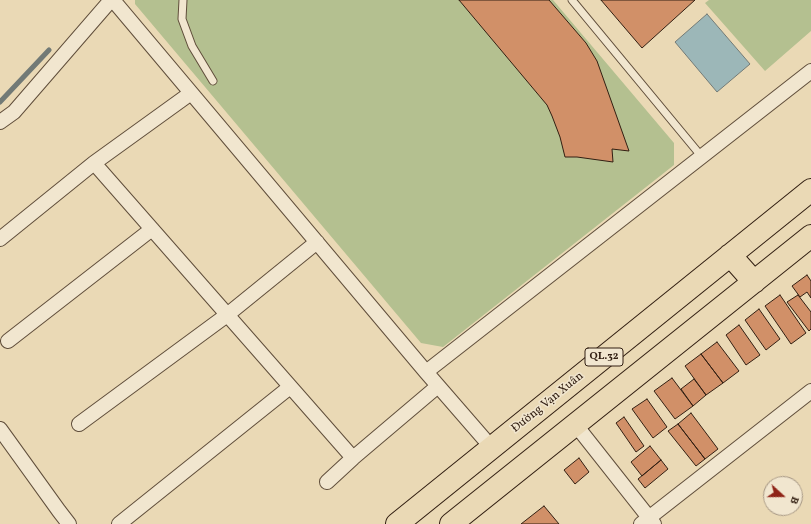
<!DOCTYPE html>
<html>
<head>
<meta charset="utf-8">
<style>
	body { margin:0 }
	#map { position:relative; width:811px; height:524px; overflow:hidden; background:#ead9b5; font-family:Vollkorn,serif }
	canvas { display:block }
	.north { position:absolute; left:763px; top:476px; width:40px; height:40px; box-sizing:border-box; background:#f1e6cf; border:1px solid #a59683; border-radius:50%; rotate:111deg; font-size:11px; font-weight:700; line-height:16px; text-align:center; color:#321f12 }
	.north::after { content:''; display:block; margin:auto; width:14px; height:18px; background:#8f2418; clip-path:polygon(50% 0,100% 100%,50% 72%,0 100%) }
</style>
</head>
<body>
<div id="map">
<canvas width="811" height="524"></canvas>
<div class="north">B</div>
</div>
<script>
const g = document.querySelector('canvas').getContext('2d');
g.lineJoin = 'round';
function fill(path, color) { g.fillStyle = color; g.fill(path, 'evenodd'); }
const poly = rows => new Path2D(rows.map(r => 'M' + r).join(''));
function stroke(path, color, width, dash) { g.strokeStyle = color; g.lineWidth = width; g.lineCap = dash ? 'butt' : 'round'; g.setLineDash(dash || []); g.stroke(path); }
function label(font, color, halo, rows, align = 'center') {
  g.font = font + ' Vollkorn,serif'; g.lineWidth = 3; g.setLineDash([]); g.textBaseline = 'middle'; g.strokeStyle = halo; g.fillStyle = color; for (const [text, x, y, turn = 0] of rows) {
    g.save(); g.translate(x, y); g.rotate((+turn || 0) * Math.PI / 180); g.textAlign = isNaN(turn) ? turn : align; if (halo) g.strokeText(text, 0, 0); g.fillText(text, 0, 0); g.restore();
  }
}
fill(poly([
	[135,0,553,0,674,143,674,165,443,347,421,343,135,4],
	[709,0,811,0,811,31,765,71,705,3]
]), '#b4c090');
const water = poly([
	[707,14,750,64,717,92,675,42,707,14]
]);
fill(water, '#9cb7b8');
stroke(water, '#727a76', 1);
stroke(poly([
	[0,102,49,50]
]), '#727a76', 5);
const building = poly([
	[459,0,549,0,586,43,597,61,629,151,612,149,613,162,577,157,565,157,560,137,552,116,547,105,459,0],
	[601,0,695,0,642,48,601,0],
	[807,275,811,281,811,298,807,292,800,297,792,286,807,275],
	[780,295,806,333,791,344,765,306,780,295],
	[798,295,811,312,811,329,809,331,787,302,798,295],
	[759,309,780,339,766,350,745,320,759,309],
	[739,325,760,355,746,365,726,335,739,325],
	[717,342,739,371,723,383,701,354,717,342],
	[701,354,723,383,706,395,685,366,701,354],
	[672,378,693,406,675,419,654,391,672,378],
	[694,379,706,395,693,406,681,389,694,379],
	[647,399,667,427,653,438,632,409,647,399],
	[691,413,718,449,705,459,678,424,691,413],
	[624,417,644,446,636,452,616,423,624,417],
	[678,424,705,459,696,466,668,431,678,424],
	[650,446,661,460,642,476,631,462,650,446],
	[579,458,589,472,575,484,564,470,579,458],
	[661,460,668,469,645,488,638,479,661,460],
	[544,506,559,524,521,524,544,506]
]);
fill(building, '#d19068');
stroke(building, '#321f12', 1);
const lane = poly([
	[183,0,182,19,192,46,213,81],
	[572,0,702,157]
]);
const street = poly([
	[113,0,426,372,492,448],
	[0,122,14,112,111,0],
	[94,163,353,458],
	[0,239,94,163,191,93],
	[8,341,152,229],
	[426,372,811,71],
	[79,424,227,315,317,242],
	[575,424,654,524],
	[0,429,59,511,69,524],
	[327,482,353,458,438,386],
	[119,524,290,387],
	[641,524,811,391]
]);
const highway = poly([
	[730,255,754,282],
	[397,524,811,190],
	[451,524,811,236]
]);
stroke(lane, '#604e3b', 9);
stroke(street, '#604e3b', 16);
stroke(highway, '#321f12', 24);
stroke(lane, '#f1e6cf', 7);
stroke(street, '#f1e6cf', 14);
stroke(highway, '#ead9b5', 22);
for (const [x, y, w] of [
	[604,357,38]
]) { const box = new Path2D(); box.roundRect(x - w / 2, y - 9, w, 18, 3); g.fillStyle = '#f1e6cf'; g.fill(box); stroke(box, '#321f12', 1); }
label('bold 11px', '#321f12', null, [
	["QL.32",604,357]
]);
label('12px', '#321f12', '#f1e6cf', [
	["Đường Vạn Xuân",548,403,-39]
]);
</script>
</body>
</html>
